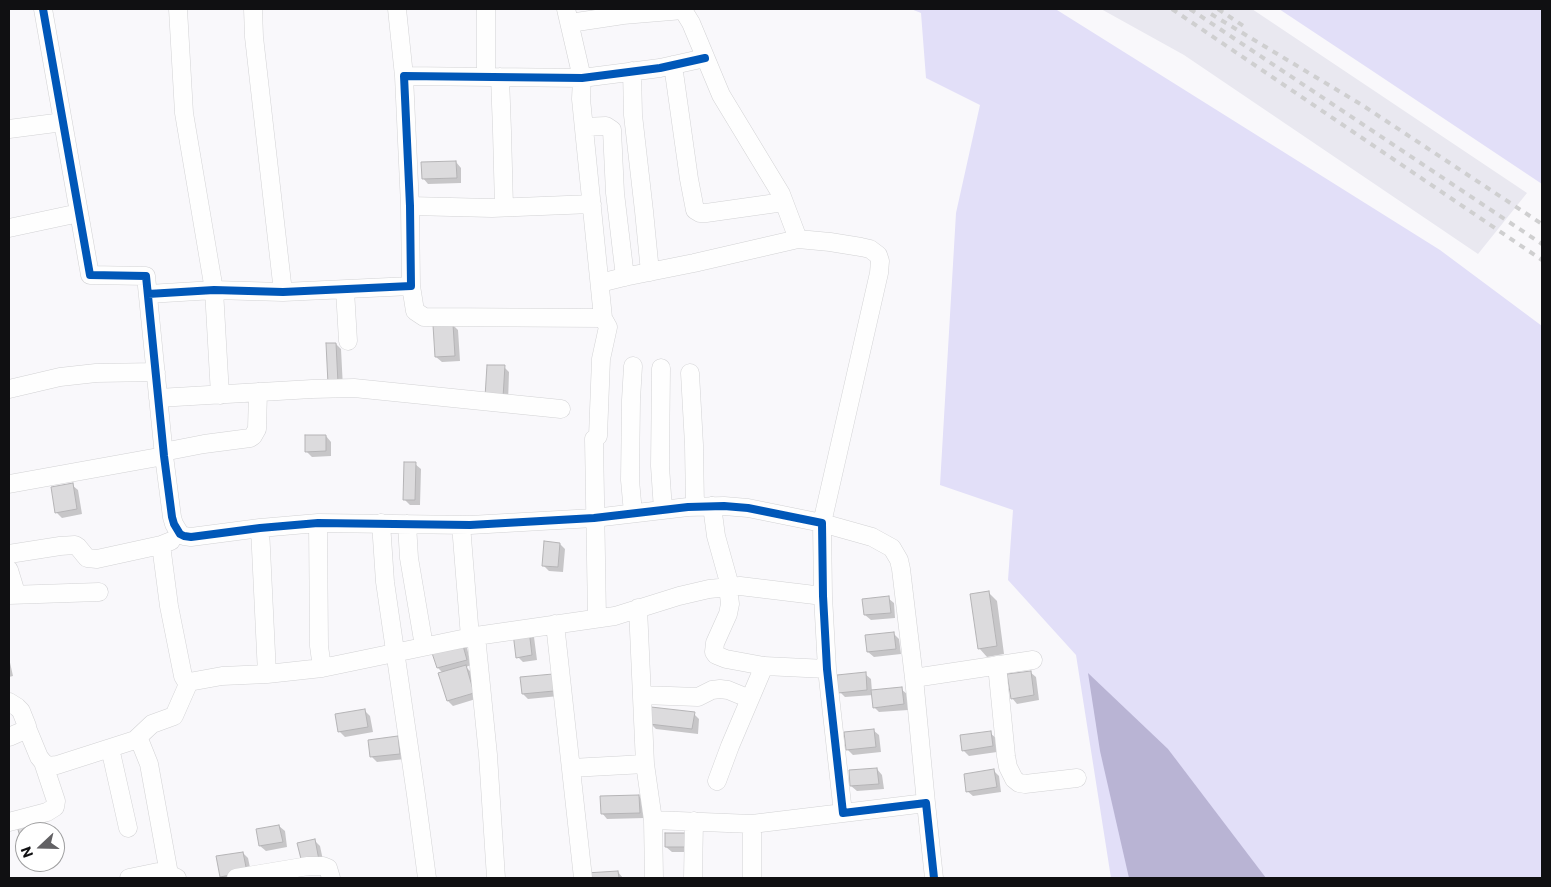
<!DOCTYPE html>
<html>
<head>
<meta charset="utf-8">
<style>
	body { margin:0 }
	#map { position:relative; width:1551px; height:887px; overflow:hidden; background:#f9f8fb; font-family:Commissioner,sans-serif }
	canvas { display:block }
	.frame { position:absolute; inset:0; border:10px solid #101012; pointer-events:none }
	.north { position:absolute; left:15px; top:822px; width:50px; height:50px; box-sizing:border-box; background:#fff; border:1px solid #9f9fa0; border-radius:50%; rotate:249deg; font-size:14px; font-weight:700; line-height:20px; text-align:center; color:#101012 }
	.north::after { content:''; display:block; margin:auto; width:18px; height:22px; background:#626164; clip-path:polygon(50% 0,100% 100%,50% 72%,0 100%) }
</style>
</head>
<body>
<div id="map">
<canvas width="1551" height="887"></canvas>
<div class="frame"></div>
<div class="north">N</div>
</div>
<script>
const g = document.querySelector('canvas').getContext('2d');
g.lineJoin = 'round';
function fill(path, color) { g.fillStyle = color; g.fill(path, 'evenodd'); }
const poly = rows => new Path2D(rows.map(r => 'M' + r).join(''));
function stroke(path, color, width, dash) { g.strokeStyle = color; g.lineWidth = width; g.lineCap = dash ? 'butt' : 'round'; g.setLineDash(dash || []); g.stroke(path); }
fill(poly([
	[1101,9,1252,9,1527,193,1478,254,1184,55]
]), '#e9e8f0');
fill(poly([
	[911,9,1054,9,1057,10,1440,250,1542,326,1542,878,1111,878,1076,655,1008,580,1013,510,940,485,956,213,980,105,926,78,921,13],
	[1279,9,1542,9,1542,184,1368,68]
]), '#e2dff8');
fill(poly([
	[1088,673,1168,749,1266,878,1129,878,1100,751]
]), '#b9b4d4');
fill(poly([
	[456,162,461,168,461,183,428,184,423,178],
	[453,325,458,330,460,361,442,362,436,357],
	[336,344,341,349,343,388,334,389],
	[504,367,509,372,508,403,492,402],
	[326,436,331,442,331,456,312,457,306,451],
	[415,464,421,469,420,505,410,505,405,500],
	[72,485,78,490,82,514,62,518,56,512],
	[560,544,565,549,563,572,549,571,543,565],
	[989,593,997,601,1004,654,987,657,979,648],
	[888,598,894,603,895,618,871,620,865,615],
	[528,632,534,637,537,660,523,662,518,657],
	[894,634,899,639,901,654,874,657,868,652,866,637],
	[461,643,467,648,471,665,466,667,471,672,479,698,453,706,448,701,443,673,438,668],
	[9,658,13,676,9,677],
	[1030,672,1036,677,1039,700,1017,704,1012,698],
	[865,674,871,679,872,692,901,689,907,694,908,710,879,712,874,707,873,695,845,697,840,692],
	[552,675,559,696,528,699,523,694],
	[364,710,370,716,373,732,345,737,339,731],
	[694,714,699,719,698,734,656,729,650,723],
	[873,730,879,735,881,752,853,755,847,749],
	[990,733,996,738,997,752,969,756,963,750],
	[397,737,403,743,405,759,377,762,372,757],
	[877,769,882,775,884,789,857,791,851,786],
	[994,771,999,776,1001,792,973,796,967,791],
	[639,796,644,802,645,818,607,819,602,813],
	[35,822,41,827,42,832,25,832,25,850,19,827],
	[279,826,285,831,287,847,266,851,260,846],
	[314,840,320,846,324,865,299,844],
	[695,840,695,852,672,852,666,847],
	[243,853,248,858,252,877,223,878,221,876],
	[30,862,45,862,33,865],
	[618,872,623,878,588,878]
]), '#0003');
const building = poly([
	[456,161,457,178,422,179,421,162,456,161],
	[453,324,455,356,435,357,433,325,453,324],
	[326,343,336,343,338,383,328,384,326,343],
	[487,365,505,365,503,398,485,397,487,365],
	[305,435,326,435,326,451,305,452,305,435],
	[404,462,416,462,415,500,403,500,404,462],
	[73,483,77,509,55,513,51,487,73,483],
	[544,541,560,543,558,567,542,566,544,541],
	[989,591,997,646,978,649,970,594,989,591],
	[889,596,891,613,864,615,862,599,889,596],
	[529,630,532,655,516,658,513,633,529,630],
	[894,632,896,649,867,652,865,635,894,632],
	[462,642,467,660,437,668,431,650,462,642],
	[466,665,474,693,447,701,438,673,466,665],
	[1031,671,1034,695,1011,699,1007,674,1031,671],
	[866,672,867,690,838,693,837,675,866,672],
	[553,674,554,691,522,694,520,677,553,674],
	[902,687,904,704,873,708,871,690,902,687],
	[651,707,695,712,692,729,649,724,651,707],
	[365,709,368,727,338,732,335,714,365,709],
	[874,729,876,747,846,750,844,732,874,729],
	[991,731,993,746,962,751,960,735,991,731],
	[398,736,400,754,370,757,368,740,398,736],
	[877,768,879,784,850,786,849,770,877,768],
	[994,769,997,787,966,792,964,774,994,769],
	[639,795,640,813,601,814,600,796,639,795],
	[35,821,39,832,25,832,25,855,17,826,35,821],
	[279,825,283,842,259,846,256,829,279,825],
	[665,833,690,833,690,847,665,847,665,833],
	[315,839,319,860,302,863,297,843,315,839],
	[243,852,247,872,220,877,216,856,243,852],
	[618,871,619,878,586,878,586,873,618,871]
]);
fill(building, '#dcdbdd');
stroke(building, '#b5b4b6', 1);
const minor = poly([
	[43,9,90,275,146,276,164,456,172,517,174,524,180,534,184,536,191,537,260,528,318,523,470,525,594,518,688,507,724,506,748,508,822,523,823,596,827,669,843,813,926,803,934,878],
	[178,9,184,113,214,290,220,395],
	[253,9,254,37,283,292],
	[397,9,404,76],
	[566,9,582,78,581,99,603,318,608,327,601,359,598,436,594,439,597,618],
	[570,23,623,15,683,10,691,23,721,95,781,194,798,239],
	[673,65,689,179,695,210,700,213,706,213,784,202],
	[632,71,633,115,644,211,650,272],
	[486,76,486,9],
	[500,77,502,131,504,207],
	[584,127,606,126,612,130,615,193,625,277],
	[9,129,63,122],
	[410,206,492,208,592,204],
	[9,228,79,213],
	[600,283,624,277,694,263,798,239,830,242,861,247,870,249,878,255,880,261,879,273,822,523,872,537,892,548,899,560,901,569,914,678,926,803],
	[411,286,415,311,424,317,603,318],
	[345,290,348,341],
	[148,294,214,290,283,292,411,286,410,206,404,76,582,78,660,68,705,58],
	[633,366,631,400,630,480,633,513],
	[661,368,660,466,663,510],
	[690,373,694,445,695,507],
	[9,389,60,377,96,373,156,372],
	[158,398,312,389,354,388,561,409],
	[163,452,204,444,250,438,253,436,257,429,258,392],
	[9,484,164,456],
	[712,506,716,536,730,586],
	[318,523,319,646,322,668],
	[381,523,385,582,416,795,427,878],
	[407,524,409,558,424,646],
	[461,525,470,637],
	[260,528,267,674],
	[161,545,169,606,183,676,186,681,189,682,222,676,267,674,322,668,476,636,615,616,679,596,709,589,740,586,823,596],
	[9,554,60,546,75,545,78,547,87,558,97,559,161,545,171,541],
	[9,570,16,593],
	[728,586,730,604,728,614,715,643,714,652,716,655,726,659,764,666,827,669],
	[9,595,99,592],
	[638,608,645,764,653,820,752,824,843,813],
	[555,624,583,878],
	[476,636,488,755,496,878],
	[997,665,1006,756,1008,767,1014,779,1019,783,1025,784,1077,778],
	[914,678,1033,660],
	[642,695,698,697,712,690,720,689,728,690,750,699],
	[9,702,17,707,21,711,27,726,25,730,9,737],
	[27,728,39,757,43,762,48,766,57,765,135,740,139,741,141,744,149,764,169,874],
	[135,740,152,724,174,716,189,682],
	[110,748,128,828],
	[571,768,645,764],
	[717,781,730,746,764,666],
	[653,820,654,878],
	[9,822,47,812,55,807,56,801,43,762],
	[129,878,158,872,165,872,177,878],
	[236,878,308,866,323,866,328,868,331,878],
	[693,878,694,821],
	[752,878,752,824]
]);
stroke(minor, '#d2d2d4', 19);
stroke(minor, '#fefefe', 18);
stroke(poly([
	[1172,9,1542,260],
	[1190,9,1542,244],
	[1218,9,1245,27],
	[1211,14,1362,105,1542,224]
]), '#cfcfd0', 4, [6, 6]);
stroke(poly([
	[43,9,90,275,146,276,164,456,172,517,174,524,180,534,184,536,191,537,260,528,318,523,470,525,594,518,688,507,724,506,748,508,822,523,823,596,827,669,843,813,926,803,934,878],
	[148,294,214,290,283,292,411,286,410,206,404,76,582,78,660,68,705,58]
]), '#0057b8', 8);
</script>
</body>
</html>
